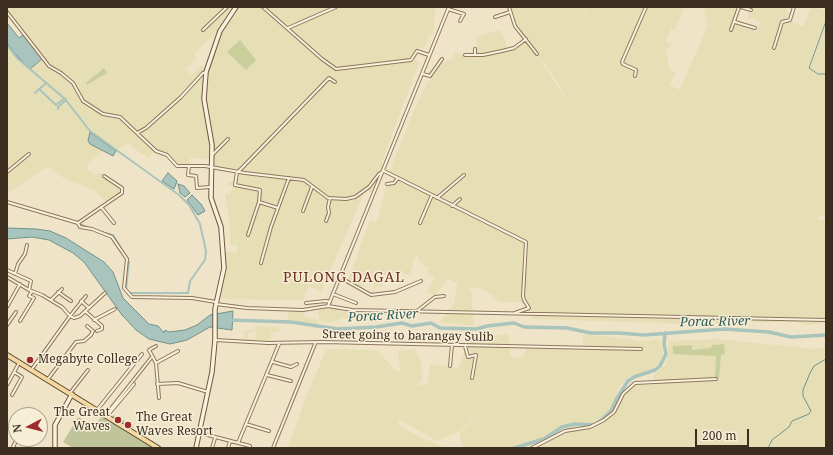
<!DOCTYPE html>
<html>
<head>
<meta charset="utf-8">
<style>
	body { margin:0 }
	#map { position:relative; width:833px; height:455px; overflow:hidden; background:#f0e4c8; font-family:"Noto Serif",serif }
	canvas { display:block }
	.frame { position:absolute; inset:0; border:8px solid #3d2e20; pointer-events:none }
	.north { position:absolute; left:8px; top:407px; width:40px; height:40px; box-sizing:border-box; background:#f7eed8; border:1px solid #ada18e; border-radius:50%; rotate:263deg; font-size:11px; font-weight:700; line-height:16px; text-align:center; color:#3d2e20 }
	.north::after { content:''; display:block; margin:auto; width:14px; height:18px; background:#9e2a2b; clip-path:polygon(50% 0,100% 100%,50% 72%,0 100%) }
	.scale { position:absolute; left:695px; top:429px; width:54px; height:18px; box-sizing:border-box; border:2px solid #3d2e20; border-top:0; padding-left:5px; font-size:12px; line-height:14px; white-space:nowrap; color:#3d2e20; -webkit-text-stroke:3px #f7eed8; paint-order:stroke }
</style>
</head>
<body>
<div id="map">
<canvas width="833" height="455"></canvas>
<div class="frame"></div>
<div class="north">N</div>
<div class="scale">200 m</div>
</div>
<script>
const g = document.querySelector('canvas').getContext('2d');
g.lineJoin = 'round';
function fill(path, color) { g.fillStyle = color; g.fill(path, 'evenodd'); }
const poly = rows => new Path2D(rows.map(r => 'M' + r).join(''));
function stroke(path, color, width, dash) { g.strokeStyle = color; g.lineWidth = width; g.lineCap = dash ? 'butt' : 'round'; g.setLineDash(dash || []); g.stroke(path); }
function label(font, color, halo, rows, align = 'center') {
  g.font = font + ' "Noto Serif",serif'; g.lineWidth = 3; g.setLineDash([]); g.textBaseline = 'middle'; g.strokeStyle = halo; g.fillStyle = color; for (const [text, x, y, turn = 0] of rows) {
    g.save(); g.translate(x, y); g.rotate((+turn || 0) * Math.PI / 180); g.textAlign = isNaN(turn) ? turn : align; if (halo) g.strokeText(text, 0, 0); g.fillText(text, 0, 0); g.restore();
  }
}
fill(poly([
	[7,7,234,7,227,14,218,31,194,54,197,58,186,69,192,75,201,65,206,72,203,108,209,129,209,159,190,158,189,165,178,165,172,162,168,154,159,152,120,117,113,116,124,121,155,151,149,158,133,148,129,143,117,150,90,131,66,99,30,69,42,59,31,41,7,11],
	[236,7,444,7,435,9,433,34,428,37,424,48,417,48,416,59,351,67,338,70,329,65,338,71,415,61,419,63,382,161,383,165,374,192,369,192,366,188,355,196,346,199,329,197,304,180,246,173,212,165,212,128,206,102,207,75,221,32],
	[509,7,587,7,580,27,588,7,685,7,675,30,671,29,666,42,672,44,666,52,670,69,675,73,670,85,680,90,708,25,703,7,739,7,732,30,735,23,754,29,754,31,757,32,760,22,748,18,751,9,743,7,787,7,786,11,792,13,790,21,803,27,811,7,826,11,826,18,808,68,818,75,826,75,826,216,818,216,817,219,826,221,826,323,805,325,798,322,744,322,731,324,687,324,533,319,521,302,499,302,491,294,480,288,466,288,471,290,474,326,440,322,454,303,458,283,447,279,435,295,427,292,435,277,428,275,429,268,422,265,416,254,410,274,390,271,389,276,384,275,381,287,375,286,374,293,372,293,374,284,365,282,362,288,348,281,370,220,377,222,387,182,392,183,394,178,388,175,415,108,436,66,452,59,455,53,475,56,475,47,478,46,476,37,500,30,509,51,527,41,572,107,554,77,516,26],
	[826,24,826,51,823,55,826,56,826,73,819,73,810,68],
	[7,46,16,58,45,83,34,93,46,83,65,100,90,132,88,141,90,144,103,151,88,164,87,169,96,176,99,172,121,188,123,191,115,198,106,202,95,190,66,180,48,166,7,194],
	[236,173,304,181,328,198,346,200,355,197,366,189,321,291,308,286,303,300,221,299,225,268,225,252,237,253,237,245,231,246,230,239,229,217,225,195,230,194,233,186,227,185,228,182,234,182],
	[330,306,338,307,343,312,350,312,351,316,357,315,358,312,364,317,368,315,372,317,371,320,349,320,343,317,337,321,322,323,319,319,318,308],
	[289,310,303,311,304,316,318,320,319,324,313,325,287,319],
	[255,326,278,327,280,331,271,332,271,343,245,342,244,331,254,330,254,332,248,333,248,339,257,339],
	[509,334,510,356,513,358,523,357,527,349,538,347,583,350,583,334,645,341,660,339,663,354,659,365,634,376,633,374,619,386,612,409,633,385,653,385,654,375,667,363,669,341,718,339,815,349,826,347,826,448,463,448,459,434,509,383,459,432,437,441,400,420,398,423,410,432,446,448,288,448,304,403,325,352,328,349,377,350,395,370,400,372,398,351,415,349,419,359,421,360,422,381,419,382,419,386,428,383,430,364,458,368,470,339]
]), '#e6deb5');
fill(poly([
	[240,40,256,60,246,70,227,52],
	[104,68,107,73,87,85,86,83],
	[724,344,725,354,721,355,719,378,715,377,716,356,673,354,673,346,692,345,692,350,711,348,712,345],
	[114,415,134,425,131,430,112,418]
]), '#c9cf9b');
fill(poly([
	[102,415,153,448,73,448,63,442,78,417,94,427]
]), '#bfc49a');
const water = poly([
	[7,23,19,38,23,35,42,59,30,69,14,53,7,43,7,23],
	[90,132,116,151,113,156,90,144,88,141,90,132],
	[168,173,177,181,174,189,162,181,168,173],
	[178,184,184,186,190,193,185,197,180,193,178,184],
	[192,195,201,204,205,211,198,215,187,200,192,195],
	[7,228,36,229,50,231,66,238,104,262,113,272,123,298,149,324,158,326,164,333,165,330,169,332,185,330,197,325,210,315,233,311,232,330,210,327,187,340,170,344,149,339,136,330,122,315,84,262,73,253,49,240,32,237,7,239,7,228]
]);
fill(water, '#a9c4bc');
stroke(water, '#6f938a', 1);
stroke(poly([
	[826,21,809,68,818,74,826,74],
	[7,203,33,211],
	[80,224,90,228],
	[97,230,113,235],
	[768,448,772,440,789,427,792,421,809,414,811,411,803,396,803,390,810,373,814,366,826,359]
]), '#6f938a', 1);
stroke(poly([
	[7,45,17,58,65,99,90,131,179,195,189,205,200,224,206,251,205,260,190,281,188,293,129,293],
	[39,89,56,105,65,98],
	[35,93,46,83],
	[58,109,58,107,66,100],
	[113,235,121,248],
	[126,289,129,262,127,259]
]), '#a9c4bc', 2);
stroke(poly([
	[229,320,291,322,338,329,376,327,402,323,412,326,431,323,440,328,477,329,487,326,514,323,524,327,567,328,591,333,619,333,644,335,724,329,769,332,791,337,826,335],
	[514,448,544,439,562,427,575,424,594,425,598,423,611,411,617,398,628,381,634,377,655,370,660,366,666,354,664,344,665,333]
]), '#a9c4bc', 3.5);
const street = poly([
	[263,7,322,59,336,69,411,60,417,51,429,55],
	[509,7,515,26,537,54],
	[741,7,751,10],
	[448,9,464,14,460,21],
	[7,12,49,66,61,73,73,83,83,101,103,114,120,117,156,151,167,155,177,166,205,166,245,173,304,180,328,198,346,199,355,197,369,187,379,174,384,171,526,242,523,296,524,300,529,308,515,313],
	[495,17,510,12],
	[735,22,755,28],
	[288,28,336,7],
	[203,30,227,7],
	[731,30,739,7],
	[774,48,782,22,790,20,794,7],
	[475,49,475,55],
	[465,55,483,55,502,51,514,48,526,39],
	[423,74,430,76,442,59],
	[635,76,636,70,623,64,622,62,646,7],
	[137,133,146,128,181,97,203,73,206,72],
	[212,155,228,139],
	[189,166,188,175,196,176,197,188,210,187],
	[7,172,29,154],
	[237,172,235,185,260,190,259,202],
	[238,172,329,78,335,82],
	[387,184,394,183,398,178],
	[437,198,464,175],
	[7,202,78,223,80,227,92,229,112,237,127,259,124,288,132,297,192,298,216,302],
	[452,206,460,199],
	[101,207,114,223],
	[303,211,312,187],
	[326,221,329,213,328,207,330,198],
	[78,223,122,193,122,188,104,176],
	[420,223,432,195],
	[248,235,259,202,278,208],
	[261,263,271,227,289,178],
	[7,270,31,281,29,290],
	[15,274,18,264,25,254,27,245],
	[7,277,29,290,42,295,62,307,70,316,32,369],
	[341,278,371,295,395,292,421,281],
	[58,292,71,301],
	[333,294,356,303],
	[86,296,70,316,74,318,80,316,105,293],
	[51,300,62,289],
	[81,301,89,308],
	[306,303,326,301,330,302],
	[216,304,247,308,303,310,328,306,352,310,826,320],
	[328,306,449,7],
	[7,307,20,284],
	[85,311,102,326,102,329,97,331],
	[417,311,435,297,444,296],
	[94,320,115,309],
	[20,321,34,298,29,296,32,291],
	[7,325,16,312],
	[215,340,268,343,323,342,641,349],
	[156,346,149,350,156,363,159,398],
	[465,346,468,357,476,355,472,378],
	[273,362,291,367,297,364],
	[156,363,178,351],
	[450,366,452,345],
	[267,375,291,381],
	[48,379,76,342,84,341,91,335,93,331,87,326],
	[157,384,178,383,208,392],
	[7,385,19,363],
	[70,393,88,370],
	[12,395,22,377,14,372],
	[97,410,142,354],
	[105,416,151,358],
	[107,416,134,384],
	[246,424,269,431],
	[200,433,250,446,249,448],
	[238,443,279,344],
	[15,448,13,447,17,439],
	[212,448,215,438],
	[228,448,230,441],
	[273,448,315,344],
	[532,448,565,431,590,427,604,420,614,412,623,394,635,383,716,379]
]);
const secondary = poly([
	[55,448,55,425,72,394],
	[196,448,212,372,215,340,215,309,224,268,221,227,211,198,212,145,204,99,206,72,220,31,236,7]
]);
const primary = poly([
	[7,355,158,448]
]);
stroke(street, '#8d765c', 4);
stroke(secondary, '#6f573f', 5.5);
stroke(primary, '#5b4430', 6);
stroke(street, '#faf1dc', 2);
stroke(secondary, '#faf1dc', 3.5);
stroke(primary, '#f3d9a0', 4);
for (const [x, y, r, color] of [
	[30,360,4,"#9e2a2b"],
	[118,420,4,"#9e2a2b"],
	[128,425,4,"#9e2a2b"]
]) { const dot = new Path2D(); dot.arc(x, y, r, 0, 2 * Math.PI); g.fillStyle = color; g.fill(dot); stroke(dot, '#f7eed8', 1.5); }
label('12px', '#3d2e20', '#f7eed8', [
	["Street going to barangay Sulib",408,336,1]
]);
label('12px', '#3d2e20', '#f7eed8', [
	["Megabyte College",38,360],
	["The Great",110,413,"right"],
	["Waves",110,427,"right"],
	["The Great",136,418],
	["Waves Resort",136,432]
], 'left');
label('italic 13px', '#2f5d5a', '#f7eed8', [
	["Porac River",383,316,-3],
	["Porac River",715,322,-1]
]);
g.letterSpacing = '1px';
label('14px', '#6b2e1e', '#f7eed8', [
	["PULONG DAGAL",344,278]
]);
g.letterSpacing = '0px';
</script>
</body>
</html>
